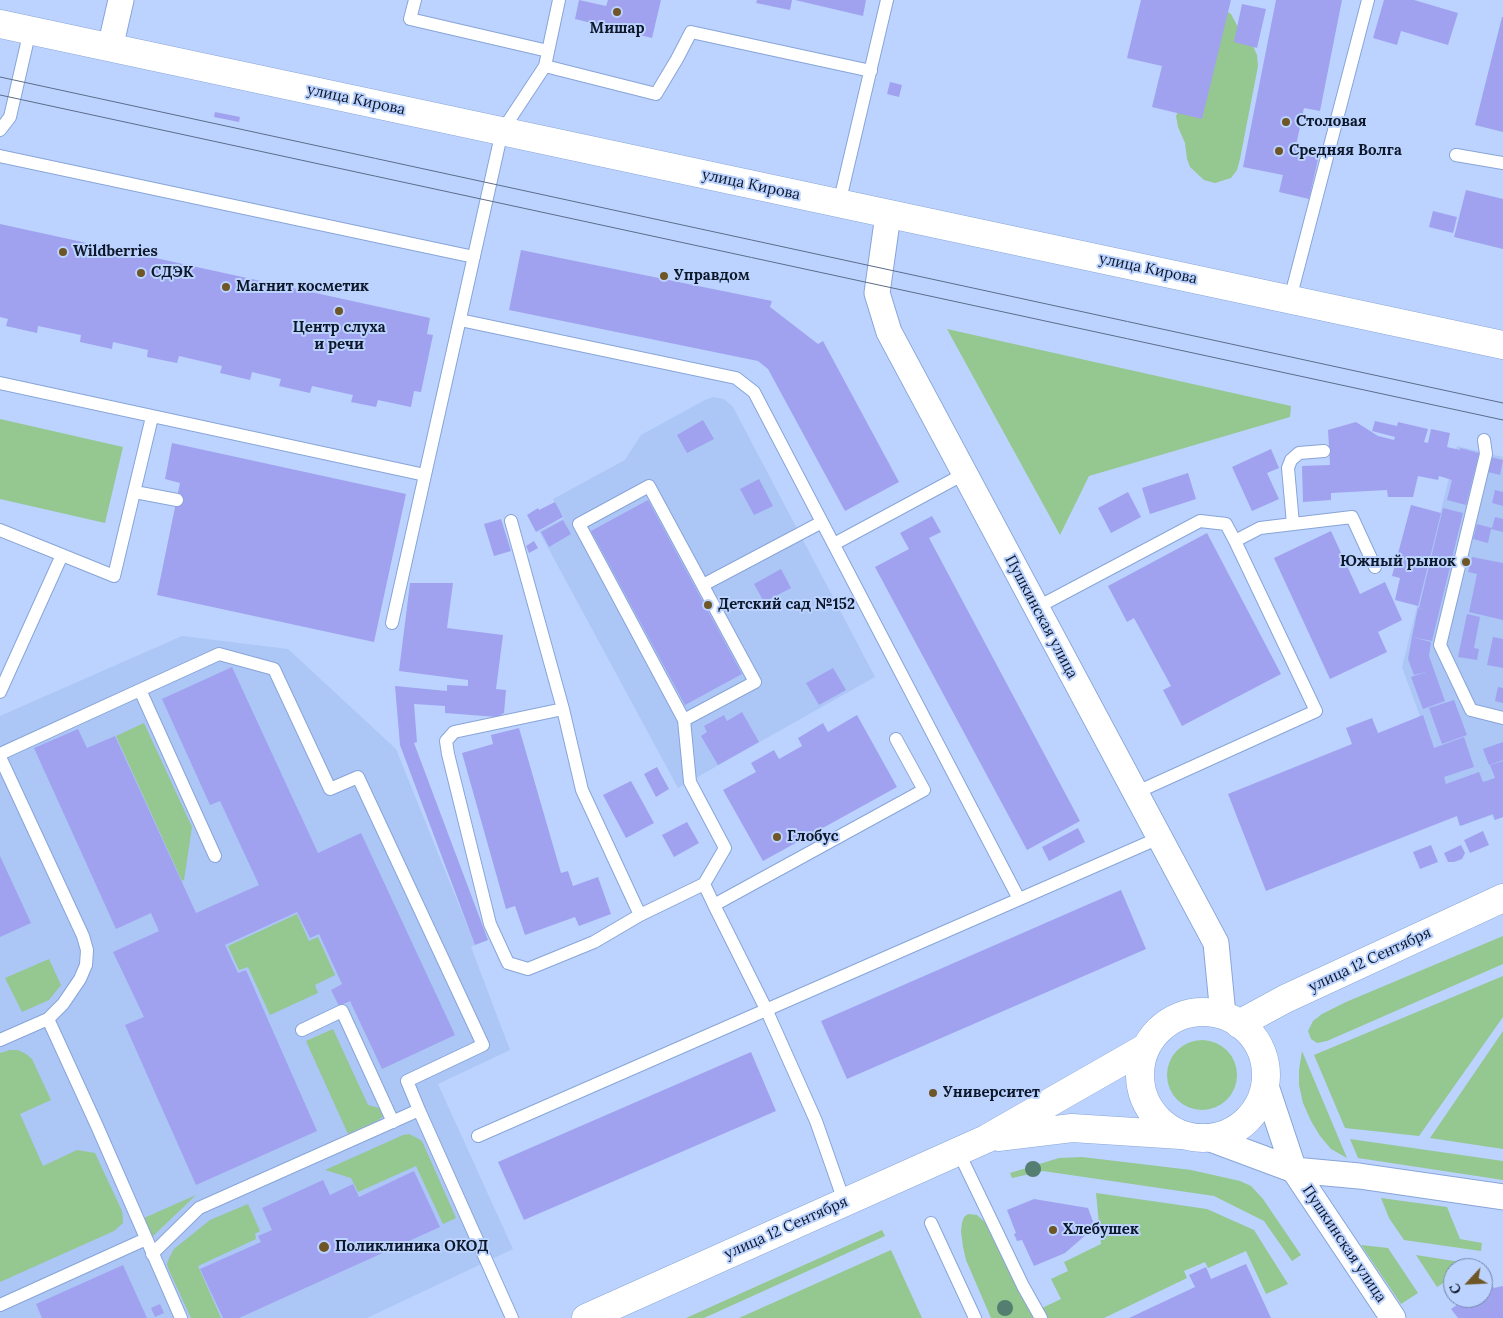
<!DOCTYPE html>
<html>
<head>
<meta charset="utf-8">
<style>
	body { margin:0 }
	#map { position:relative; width:1503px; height:1318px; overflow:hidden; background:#bbd3fe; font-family:Lora,serif }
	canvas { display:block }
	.north { position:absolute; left:1443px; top:1258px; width:50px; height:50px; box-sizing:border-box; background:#bbd3fe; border:1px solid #7588a9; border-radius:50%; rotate:245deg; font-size:14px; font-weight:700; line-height:20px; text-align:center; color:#0d172a }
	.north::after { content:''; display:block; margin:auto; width:18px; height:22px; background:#6e5627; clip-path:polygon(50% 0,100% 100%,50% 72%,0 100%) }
</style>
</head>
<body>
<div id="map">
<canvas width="1503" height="1318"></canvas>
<div class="north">С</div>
</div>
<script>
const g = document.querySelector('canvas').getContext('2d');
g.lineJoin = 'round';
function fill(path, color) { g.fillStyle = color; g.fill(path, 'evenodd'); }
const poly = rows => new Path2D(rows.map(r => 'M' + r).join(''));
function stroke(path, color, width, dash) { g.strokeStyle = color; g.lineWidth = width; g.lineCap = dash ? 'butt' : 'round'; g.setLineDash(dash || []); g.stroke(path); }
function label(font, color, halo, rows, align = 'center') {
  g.font = font + ' Lora,serif'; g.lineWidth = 4; g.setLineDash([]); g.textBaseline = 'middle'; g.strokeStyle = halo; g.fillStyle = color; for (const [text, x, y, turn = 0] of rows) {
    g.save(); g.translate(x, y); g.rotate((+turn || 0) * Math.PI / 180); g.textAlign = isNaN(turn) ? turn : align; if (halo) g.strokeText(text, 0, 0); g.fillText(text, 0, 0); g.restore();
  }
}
fill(poly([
	[713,397,724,399,733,407,875,677,678,788,539,531,564,518,553,499,625,460,641,435,703,401],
	[1457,446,1503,457,1503,817,1494,820,1492,815,1460,826,1402,667],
	[182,636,288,649,396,749,475,945,471,947,510,1050,438,1084,513,1249,367,1318,0,1318,0,716]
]), '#acc6f6');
fill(poly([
	[1226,11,1231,14,1241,33,1252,44,1257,55,1258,66,1240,159,1237,170,1231,178,1215,183,1204,180,1190,167,1187,159,1185,143,1178,127,1176,116],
	[947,329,1291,406,1290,417,1089,476,1060,535],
	[0,419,123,447,105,523,0,499],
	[144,723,192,827,184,880,182,881,116,736],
	[297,914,309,941,318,937,335,975,315,985,318,993,270,1015,248,967,239,970,228,946],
	[1503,936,1503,964,1327,1041,1317,1043,1311,1039,1308,1031,1313,1021,1322,1014,1346,1002],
	[49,959,61,985,49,1000,22,1012,5,978],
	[1503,976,1503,1017,1419,1136,1345,1128,1314,1055],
	[333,1029,368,1105,380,1108,383,1113,383,1116,379,1120,348,1134,306,1041],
	[1503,1031,1503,1149,1430,1138],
	'1167 1075a35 35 0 1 1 70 0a35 35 0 1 1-70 0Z',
	[10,1050,18,1050,26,1054,32,1059,51,1100,20,1114,43,1166,77,1150,95,1153,122,1211,123,1218,123,1223,114,1231,0,1282,0,1053],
	[1302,1051,1347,1158,1331,1149,1320,1136,1311,1121,1303,1103,1299,1085,1299,1070],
	[409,1134,417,1138,422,1141,456,1218,443,1224,416,1166,358,1192,351,1178,325,1170,403,1135],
	[1350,1139,1503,1161,1503,1180,1358,1158],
	[1082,1157,1191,1170,1240,1181,1251,1186,1263,1199,1301,1255,1292,1261,1264,1221,1214,1196,1043,1171,1012,1178,1010,1173,1059,1158],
	[1096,1193,1207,1209,1254,1230,1288,1284,1266,1294,1246,1251,1208,1268,1205,1262,1184,1271,1187,1278,1104,1318,1047,1318,1042,1308,1061,1299,1051,1279,1068,1271,1064,1262,1101,1244],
	[196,1195,152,1237,144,1218],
	[1381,1198,1447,1207,1460,1239,1482,1243,1481,1251,1404,1240,1389,1218],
	[248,1204,260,1231,255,1234,256,1239,198,1266,221,1318,191,1318,168,1268,167,1264,169,1258,174,1249,210,1220],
	[968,1214,977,1215,987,1224,1036,1318,991,1318,966,1260,963,1247,961,1231,962,1223,964,1217],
	[882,1230,885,1236,704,1318,686,1318],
	[1361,1245,1388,1248,1418,1293,1401,1304],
	[891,1250,922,1318,739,1318],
	[1416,1255,1473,1264,1466,1268,1453,1268,1453,1277,1437,1287]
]), '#95c790');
fill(poly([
	[579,0,606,6,608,0,661,0,652,38,575,19],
	[757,0,792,0,790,10,756,3],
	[795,0,866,0,863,16],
	[1141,0,1231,0,1202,119,1152,107,1162,66,1127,58],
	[1276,0,1342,0,1320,111,1304,108,1295,150,1319,155,1309,199,1279,192,1283,175,1243,167],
	[1384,0,1414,0,1458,13,1448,45,1401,31,1397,45,1373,38],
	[1242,4,1266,9,1257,48,1234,42],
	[1502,17,1503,17,1503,132,1475,125],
	[890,82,902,85,899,97,887,94],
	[215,112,240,117,239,122,214,117],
	[1466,190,1503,199,1503,249,1454,237],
	[1433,211,1457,217,1453,233,1429,227],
	[0,224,430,318,427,334,433,335,421,392,414,391,411,407,378,400,376,407,351,402,353,395,312,386,310,393,279,386,281,379,252,372,250,380,220,373,222,366,179,356,177,363,147,357,148,350,113,342,112,349,80,342,81,335,38,326,37,333,6,326,8,319,0,317],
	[521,250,772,301,770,307,818,344,823,341,899,482,845,511,768,369,758,361,509,310],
	[703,420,714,439,687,453,677,435],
	[1375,421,1397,426,1398,422,1428,429,1424,442,1428,443,1431,429,1450,433,1447,447,1460,450,1460,448,1479,453,1466,505,1447,500,1452,480,1439,476,1438,480,1418,476,1413,497,1388,497,1387,490,1331,493,1331,500,1303,502,1302,466,1330,465,1328,430,1356,422,1378,436,1394,440,1395,437,1372,431],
	[172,443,406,494,374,642,157,595,180,483,165,479],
	[1271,449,1279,468,1267,473,1279,499,1252,511,1232,467],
	[1491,457,1503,460,1500,475,1488,472],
	[1188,473,1196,499,1150,514,1142,488],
	[759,479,773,506,754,515,740,489],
	[1495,490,1503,492,1503,506,1492,503],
	[1128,492,1141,517,1111,533,1098,508],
	[648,500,742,674,685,705,591,531],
	[555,502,563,517,536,532,527,515,538,508,539,510],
	[1411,505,1441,513,1418,606,1395,600,1400,578,1392,576],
	[1443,508,1463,513,1432,641,1412,637,1418,608,1426,610,1419,608],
	[932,516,941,532,929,538,1080,821,1027,850,875,567,909,549,900,533],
	[1495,517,1503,519,1503,532,1491,529,1488,543,1473,539,1477,524,1492,528],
	[501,519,511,551,494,556,484,524],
	[563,520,571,534,549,547,541,532],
	[1331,531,1360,594,1385,582,1402,620,1378,632,1387,652,1330,679,1274,558],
	[1207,533,1281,674,1182,726,1163,690,1171,686,1134,618,1127,622,1108,586],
	[534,541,538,548,529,553,526,546],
	[1472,557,1503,563,1503,620,1469,612,1477,574,1468,572],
	[781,569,791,588,764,602,754,584],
	[410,583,453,583,447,628,503,635,496,689,506,690,504,713,497,717,445,713,445,706,414,704,417,742,414,743,488,940,475,945,400,745,395,686,447,691,447,685,468,686,468,680,399,671],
	[1467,614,1480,617,1474,648,1479,649,1477,660,1458,657],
	[1412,637,1431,642,1429,656,1445,701,1423,709,1411,677,1429,671,1414,675,1408,659],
	[1493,637,1503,639,1503,668,1487,665],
	[232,667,318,853,361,833,455,1035,382,1069,350,1001,339,1006,331,990,342,984,319,934,310,938,297,912,225,945,238,973,246,970,317,1131,196,1185,125,1025,144,1017,113,952,159,931,151,913,116,929,34,748,78,729,87,748,115,736,196,913,259,885,220,801,210,805,162,699],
	[833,668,846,690,819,705,806,683],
	[1498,687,1503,688,1503,703,1495,701],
	[1454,700,1467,735,1442,744,1429,708],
	[742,712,759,742,718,765,701,736,707,732,704,726,724,715,727,721],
	[857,715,897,787,763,861,723,790,756,772,751,763,774,750,779,759,802,746,798,738,823,723,828,732],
	[1423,715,1434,748,1464,737,1474,767,1444,777,1446,784,1479,772,1483,782,1495,778,1490,765,1503,761,1503,817,1495,820,1493,814,1460,826,1457,816,1266,891,1228,794,1352,744,1346,728,1372,718,1378,733,1361,740],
	[519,728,561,873,568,871,573,886,598,877,611,914,579,926,575,917,525,935,515,906,506,909,462,753,493,744,491,735],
	[1503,742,1503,760,1489,765,1483,749],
	[657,767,669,789,656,797,644,774],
	[631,781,654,823,626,838,603,795],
	[687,822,699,843,674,857,662,835],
	[1078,828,1085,842,1049,861,1042,847],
	[1483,831,1489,845,1470,853,1464,840],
	[1431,845,1438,862,1420,869,1413,852],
	[1461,845,1465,853,1462,859,1454,862,1448,862,1444,853],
	[0,856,31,923,0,937],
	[1121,890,1146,949,847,1079,821,1021],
	[751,1052,776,1111,524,1220,498,1162],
	[414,1171,440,1227,239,1318,223,1318,200,1269,261,1242,258,1236,272,1230,262,1208,323,1180,330,1195,353,1184,359,1197],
	[1034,1199,1088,1208,1095,1227,1065,1253,1034,1266,1022,1240,1017,1241,1014,1234,1016,1233,1007,1210],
	[1246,1264,1271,1318,1129,1318,1195,1287,1189,1275,1206,1267,1211,1279],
	[123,1265,147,1318,42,1318,36,1304],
	[1490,1282,1494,1288,1503,1286,1503,1318,1458,1318,1451,1309,1467,1298,1483,1298,1483,1287],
	[160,1304,164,1313,155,1317,151,1308]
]), '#a0a2f0');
const lane = poly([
	[415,0,410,19,548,51],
	[545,66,656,94,677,59,691,32,871,71],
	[0,130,10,117,30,30],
	[1456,155,1503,163],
	[0,156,474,257],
	[839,204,887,0],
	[1290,299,1368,0],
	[460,320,736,378,754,392,1019,899],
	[0,383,425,475,502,131,545,66,559,0],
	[1484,440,1486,454,1440,645,1471,710,1503,718],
	[135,492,177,500],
	[511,521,563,709,582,790,640,915],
	[1293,524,1288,468,1291,460,1299,453,1324,451],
	[0,530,62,555],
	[834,544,964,474],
	[703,585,822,522],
	[1036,608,1200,521,1226,524,1235,541,1260,528,1352,517,1375,567],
	[392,623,425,475],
	[140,690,219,654,274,669,330,789,358,777,483,1045,407,1081,419,1110,199,1208,152,1254],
	[0,692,62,555,114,576,152,417],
	[563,709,454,732,446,741,448,754,490,924,508,963,528,969,594,942,640,915,704,884],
	[684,720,755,682,649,486,579,524,684,720,690,782,725,848,704,884,714,905],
	[0,754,140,690,215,856],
	[0,757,83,936,87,950,86,965,80,979,63,1004,48,1019,97,1126,181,1318],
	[1135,793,1316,711,1235,541],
	[302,1030,342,1011,393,1122],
	[0,1040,48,1019],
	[419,1110,512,1318],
	[478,1136,1159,838],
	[958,1151,1023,1286,1041,1318],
	[844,1201,816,1121,766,1009,714,905,924,790,896,739],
	[931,1223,975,1318],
	[0,1305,146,1239]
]);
const street = poly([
	[110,48,121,0],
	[888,215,877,293,889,332,1216,943,1223,1015],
	[1265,1083,1294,1170,1393,1318],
	[1208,1138,1294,1170,1359,1176,1503,1197]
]);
const secondary = poly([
	'1140 1075a63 63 0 1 1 126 0a63 63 0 1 1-126 0Z',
	[1239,1024,1285,999,1503,898],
	[998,1137,1072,1128,1181,1135],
	[586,1318,986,1139,1145,1048]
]);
const primary = poly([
	[0,24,1503,345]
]);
stroke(lane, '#88a5d8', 14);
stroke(street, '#88a5d8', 27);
stroke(secondary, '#88a5d8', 29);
stroke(primary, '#88a5d8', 29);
stroke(lane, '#fff', 12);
stroke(street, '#fff', 25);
stroke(secondary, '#fff', 28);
stroke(primary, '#fff', 28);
stroke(poly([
	[0,77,1503,403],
	[0,95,1503,420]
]), '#5c6d8a', 1);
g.fillStyle = '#547e72';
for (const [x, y] of [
	[1033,1169],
	[1005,1308]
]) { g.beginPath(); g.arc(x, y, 8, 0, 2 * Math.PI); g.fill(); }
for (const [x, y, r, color] of [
	[617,12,5,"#6e5627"],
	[1286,122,5,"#6e5627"],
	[1279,151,5,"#6e5627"],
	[63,252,5,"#6e5627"],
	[141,273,5,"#6e5627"],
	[664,276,5,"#6e5627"],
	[226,287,5,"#6e5627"],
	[339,311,5,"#6e5627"],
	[1466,562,5,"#6e5627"],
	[708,605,5,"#6e5627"],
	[777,837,5,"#6e5627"],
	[933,1093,5,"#6e5627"],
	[1053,1230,5,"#6e5627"],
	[324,1247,6,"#6e5627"]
]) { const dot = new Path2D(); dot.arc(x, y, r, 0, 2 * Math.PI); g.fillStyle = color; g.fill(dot); stroke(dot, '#bbd3fe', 2); }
label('bold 15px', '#0d172a', '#bbd3fe', [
	["Мишар",617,29,"center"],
	["Столовая",1296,122],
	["Средняя Волга",1289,151],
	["Wildberries",73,252],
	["СДЭК",151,273],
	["Управдом",674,276],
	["Магнит косметик",236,287],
	["Центр слуха",339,328,"center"],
	["и речи",339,345,"center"],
	["Южный рынок",1456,562,"right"],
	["Детский сад №152",718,605],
	["Глобус",787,837],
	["Университет",943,1093],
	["Хлебушек",1063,1230],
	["Поликлиника ОКОД",335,1247]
], 'left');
label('15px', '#0d172a', '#bbd3fe', [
	["улица Кирова",356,100,12],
	["улица Кирова",751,185,12],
	["улица Кирова",1148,269,12],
	["Пушкинская улица",1041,617,62],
	["улица 12 Сентября",1370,960,-25],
	["улица 12 Сентября",786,1228,-24],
	["Пушкинская улица",1344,1244,56]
]);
</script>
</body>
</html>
